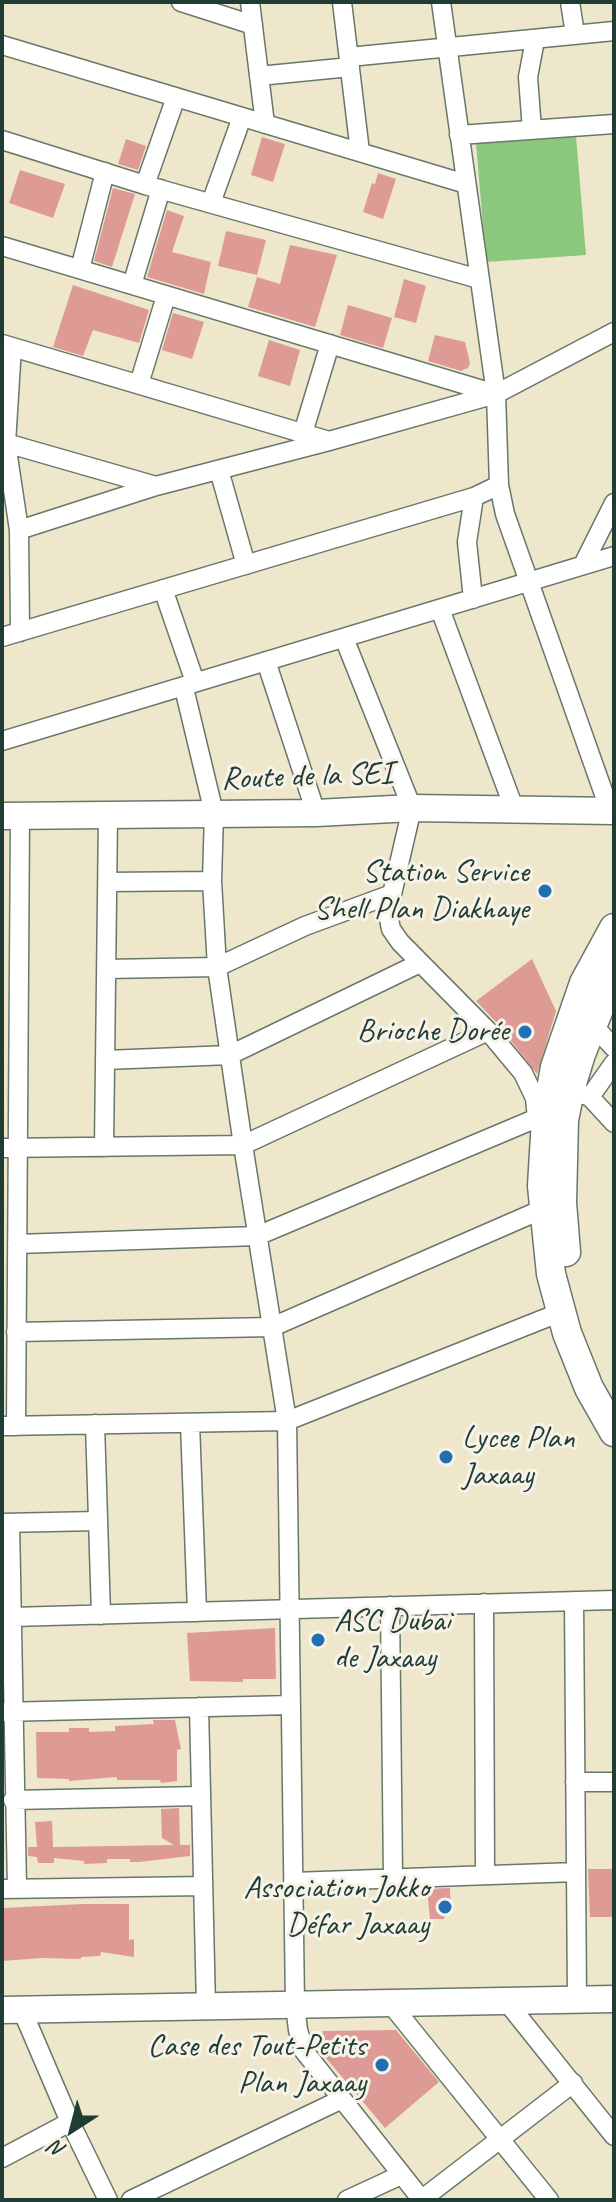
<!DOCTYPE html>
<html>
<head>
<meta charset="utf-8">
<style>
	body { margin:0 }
	#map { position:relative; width:616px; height:2202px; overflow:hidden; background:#eee7cc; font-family:Caveat,sans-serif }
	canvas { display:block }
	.frame { position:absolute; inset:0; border:4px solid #1f3d34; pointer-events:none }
	.north { position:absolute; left:32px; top:2090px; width:80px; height:80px; -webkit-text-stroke:6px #f7f3e8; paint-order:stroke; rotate:216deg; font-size:22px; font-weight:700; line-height:32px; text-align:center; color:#1f3d34 }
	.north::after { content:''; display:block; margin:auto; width:28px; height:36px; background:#1f3d34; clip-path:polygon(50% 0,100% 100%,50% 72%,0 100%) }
</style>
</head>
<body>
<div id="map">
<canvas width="616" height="2202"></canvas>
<div class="frame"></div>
<div class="north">N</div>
</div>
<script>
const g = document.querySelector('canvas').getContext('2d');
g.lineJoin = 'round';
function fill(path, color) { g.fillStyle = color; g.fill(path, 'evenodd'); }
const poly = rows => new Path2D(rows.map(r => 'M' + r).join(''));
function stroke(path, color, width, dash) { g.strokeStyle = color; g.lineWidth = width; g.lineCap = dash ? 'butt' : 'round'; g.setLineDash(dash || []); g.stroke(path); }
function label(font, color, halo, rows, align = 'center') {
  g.font = font + ' Caveat,sans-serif'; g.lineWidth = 6; g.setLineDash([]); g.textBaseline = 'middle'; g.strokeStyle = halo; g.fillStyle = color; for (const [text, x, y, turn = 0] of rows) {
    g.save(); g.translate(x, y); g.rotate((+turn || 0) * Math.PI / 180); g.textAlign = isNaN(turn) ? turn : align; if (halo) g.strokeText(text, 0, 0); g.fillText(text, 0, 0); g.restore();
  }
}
fill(poly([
	[576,136,586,255,486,262,476,143]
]), '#8bc87d');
fill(poly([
	[262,137,285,144,273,182,251,175],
	[126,139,146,146,138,170,118,164],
	[20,170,65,184,53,218,9,203],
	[378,173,396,179,383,219,363,212,372,183,375,184],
	[113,188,135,194,112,267,94,261],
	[167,210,184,216,172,252,211,262,204,294,147,277],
	[226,231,266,240,257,275,218,266],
	[290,245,337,255,315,327,248,307,257,277,280,284],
	[404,279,426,286,416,323,394,317],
	[73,285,149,310,139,343,93,330,83,356,53,347],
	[348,305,392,318,383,348,340,335],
	[173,313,204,322,192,359,162,350],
	[435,335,465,342,470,363,468,368,461,371,428,361],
	[269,340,300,350,290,386,258,376],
	[532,959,556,1011,537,1074,497,1023,476,1001],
	[275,1628,276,1679,243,1679,243,1682,190,1681,187,1633],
	[153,1720,175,1720,181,1749,177,1750,177,1781,161,1783,160,1780,117,1780,117,1777,69,1781,69,1779,37,1778,36,1732,69,1732,69,1728,89,1728,89,1732,115,1731,115,1726,154,1724],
	[179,1808,180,1845,190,1845,190,1856,139,1862,130,1862,130,1859,107,1859,107,1863,84,1864,84,1861,54,1858,54,1863,38,1863,37,1857,28,1856,28,1847,37,1847,35,1822,52,1821,53,1847,174,1845,162,1838,161,1809],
	[588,1869,614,1869,614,1917,590,1917],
	[450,1888,451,1914,445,1915,444,1919,430,1919,427,1889],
	[83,1904,129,1904,129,1940,134,1939,134,1957,101,1952,100,1956,81,1957,81,1959,42,1958,2,1961,2,1908],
	[396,2030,439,2082,385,2128,320,2051,323,2031]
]), '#de9b96');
const street = poly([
	[181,2,253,25],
	[250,2,265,124],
	[342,2,360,152],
	[441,2,496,394,499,485,505,514,610,811],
	[570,2,575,34],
	[2,45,466,184],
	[349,57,614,31],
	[259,76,350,67],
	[532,130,528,77,535,40],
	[459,135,614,124],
	[2,140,145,185,479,279],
	[145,185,176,97],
	[211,203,242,117],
	[2,246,496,394],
	[80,269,105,172],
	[132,285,161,189],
	[2,344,329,441],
	[12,347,6,443,19,530,20,632],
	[139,384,166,296],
	[303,433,330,344],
	[6,443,156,486],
	[219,470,246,565],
	[19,530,156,486,329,441,496,394,614,332],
	[583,565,614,503],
	[163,589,195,682],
	[473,599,467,542,474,497],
	[440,609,515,811],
	[2,637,474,497,499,485],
	[344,638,412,808,392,894,389,919,391,929,400,942,488,1031,523,1073,535,1098,537,1118],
	[266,661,316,813],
	[184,688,214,813,212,881,217,967,243,1145,287,1421,295,2005,298,2030,304,2051,422,2200],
	[2,741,614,556],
	[108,882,212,881],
	[106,969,217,967,305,926,392,894],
	[592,1024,614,1048],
	[105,1060,230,1055,420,963],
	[570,1090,590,1097,614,1123],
	[590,1097,614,1063],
	[104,1147,108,815],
	[2,1148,243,1145,488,1031],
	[17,1244,257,1236,537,1118,546,1119],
	[16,1332,272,1327,543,1209],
	[190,1423,197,1612],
	[95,1424,101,1615],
	[2,1426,287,1421,561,1312],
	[16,1426,20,816],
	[2,1523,98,1521],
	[10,1523,17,1888],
	[574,1601,577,2000],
	[484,1603,485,1875],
	[390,1606,393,1878],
	[12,1617,614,1600],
	[199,1707,206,2007],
	[2,1712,291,1705],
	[575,1782,614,1782],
	[13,1800,201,1796],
	[293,1882,576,1872],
	[2,1889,203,1886],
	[506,2001,614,2136],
	[390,2003,549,2200],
	[22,2010,70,2122,108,2200],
	[2,2158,70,2122],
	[131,2200,340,2100],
	[347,2200,401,2175],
	[421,2200,573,2083]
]);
const secondary = poly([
	[2,816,316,813,412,808,614,811],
	[2,2010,614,1999]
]);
const primary = poly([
	[614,928,584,983,555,1067,546,1119,542,1186,551,1274,567,1333,589,1388,614,1432],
	[566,1252,562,1203,564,1120,570,1090,581,1054,614,972]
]);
stroke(street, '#677869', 21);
stroke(secondary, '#677869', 29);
stroke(primary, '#677869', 31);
stroke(street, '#fff', 18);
stroke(secondary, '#fff', 26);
stroke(primary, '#fff', 28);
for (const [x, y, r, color] of [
	[545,891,8,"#1f6fb2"],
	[525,1032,8,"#1f6fb2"],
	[446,1457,8,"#1f6fb2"],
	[318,1640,8,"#1f6fb2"],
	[445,1907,8,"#1f6fb2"],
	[382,2065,8,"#1f6fb2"]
]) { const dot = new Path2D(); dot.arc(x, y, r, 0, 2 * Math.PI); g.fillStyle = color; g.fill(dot); stroke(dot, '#f7f3e8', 3); }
label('32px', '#1f3d34', '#f7f3e8', [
	["Route de la SEI",307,777,-2]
]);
label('32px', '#1f3d34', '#f7f3e8', [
	["Station Service",529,873],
	["Shell Plan Diakhaye",529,910],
	["Brioche Dorée",509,1032],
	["Lycee Plan",462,1439,"left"],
	["Jaxaay",462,1476,"left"],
	["ASC Dubai",334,1622,"left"],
	["de Jaxaay",334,1659,"left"],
	["Association Jokko",429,1889],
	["Défar Jaxaay",429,1926],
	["Case des Tout-Petits",366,2047],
	["Plan Jaxaay",366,2084]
], 'right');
</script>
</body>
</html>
